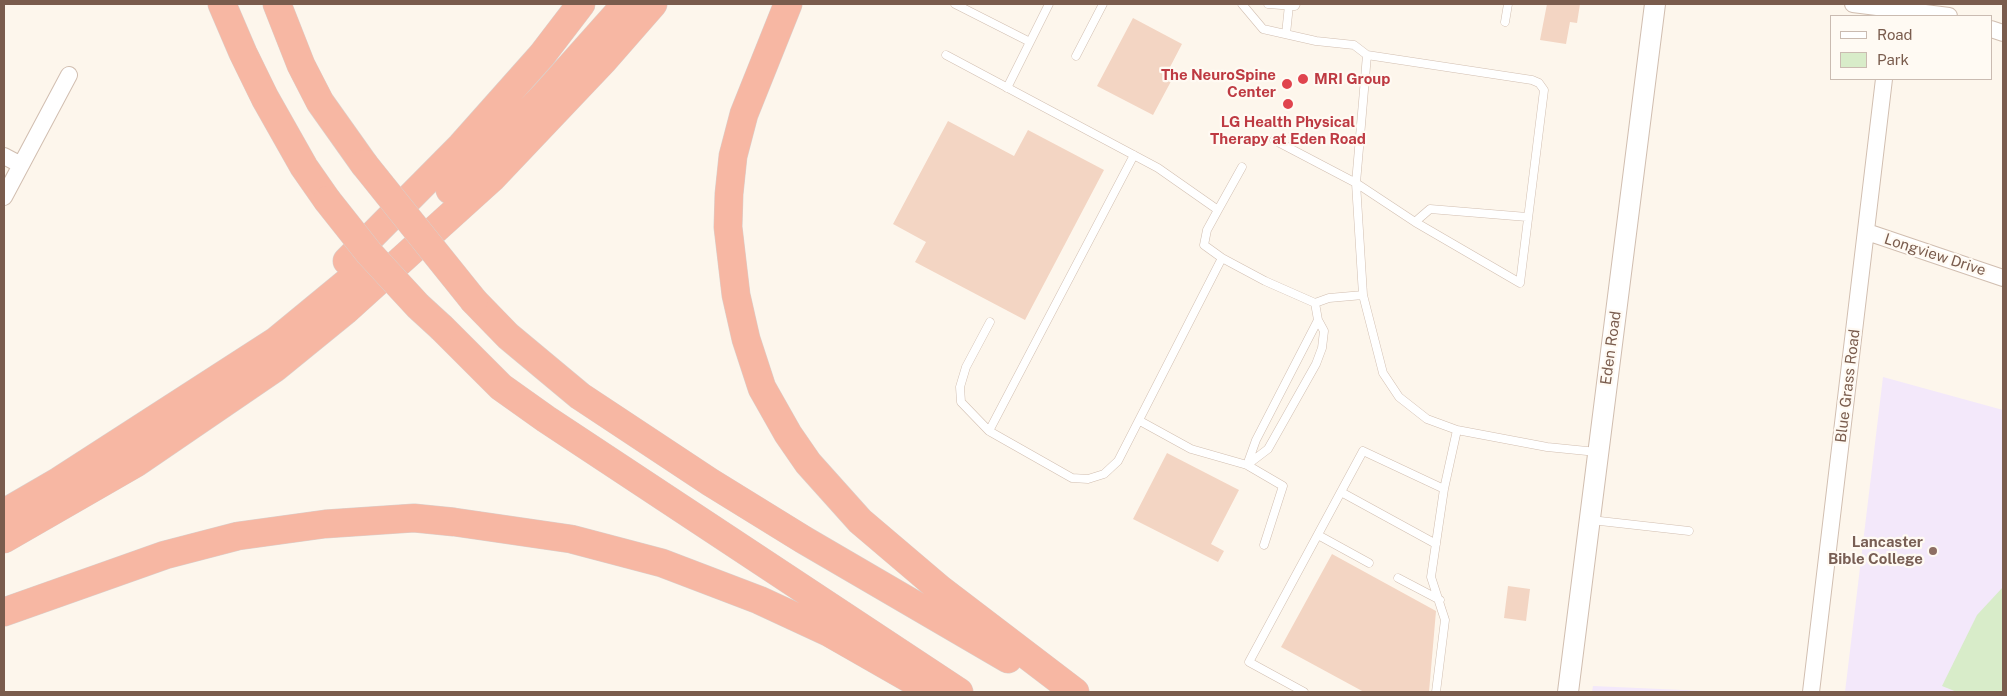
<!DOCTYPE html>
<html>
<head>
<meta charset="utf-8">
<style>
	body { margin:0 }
	#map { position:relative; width:2007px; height:696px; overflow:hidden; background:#fdf6ec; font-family:"Public Sans",sans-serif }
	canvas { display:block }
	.frame { position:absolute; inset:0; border:5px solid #7a5c4d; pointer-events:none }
	.legend { position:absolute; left:1830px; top:15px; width:162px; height:65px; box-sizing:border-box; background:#fffaf3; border:1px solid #cabbb1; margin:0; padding:6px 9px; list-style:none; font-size:15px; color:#7a5c4d }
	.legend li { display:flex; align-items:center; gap:10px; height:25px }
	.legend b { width:25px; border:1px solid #cabbb1 }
</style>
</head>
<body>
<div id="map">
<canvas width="2007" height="696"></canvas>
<div class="frame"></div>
<ul class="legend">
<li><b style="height:6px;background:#fff"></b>Road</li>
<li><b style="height:14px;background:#d8ecc9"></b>Park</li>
</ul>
</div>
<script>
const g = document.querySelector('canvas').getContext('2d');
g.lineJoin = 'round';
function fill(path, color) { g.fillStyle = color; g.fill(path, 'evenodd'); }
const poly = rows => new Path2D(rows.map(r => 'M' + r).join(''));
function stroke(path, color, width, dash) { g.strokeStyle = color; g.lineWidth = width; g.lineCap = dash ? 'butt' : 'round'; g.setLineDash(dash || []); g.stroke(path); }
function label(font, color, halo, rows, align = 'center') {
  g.font = font + ' "Public Sans",sans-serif'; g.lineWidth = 4.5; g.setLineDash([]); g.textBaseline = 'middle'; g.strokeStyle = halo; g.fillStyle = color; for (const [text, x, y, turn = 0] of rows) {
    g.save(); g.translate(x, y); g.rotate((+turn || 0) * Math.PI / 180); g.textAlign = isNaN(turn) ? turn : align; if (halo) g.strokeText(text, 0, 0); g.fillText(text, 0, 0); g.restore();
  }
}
fill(poly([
	[1883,377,2003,410,2003,692,1845,692],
	[1593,686,1728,692,1592,692]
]), '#f3e8fa');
fill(poly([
	[2003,587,2003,692,1957,692,1942,686,1977,615]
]), '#d8ecc9');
fill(poly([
	[1547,4,1580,4,1577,23,1570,22,1566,44,1540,40],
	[1133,18,1182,44,1169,69,1176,72,1153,115,1097,86],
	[948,121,1014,156,1028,130,1104,170,1025,320,915,262,926,242,893,224],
	[1167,453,1239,490,1211,544,1224,551,1218,562,1133,519],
	[1332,554,1436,611,1429,692,1364,692,1281,647],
	[1508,586,1530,589,1526,621,1504,618]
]), '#f3d5c3');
const service = poly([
	[955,4,1030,42],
	[1242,4,1263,29,1316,41,1354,45,1367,55],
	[1268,4,1295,6,1296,4],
	[1505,22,1508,4],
	[1286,34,1289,5],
	[946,55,1158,168,1218,210,1207,230,1204,245,1222,258,1265,281,1315,303,1318,320,1324,331,1322,348,1316,364,1268,449,1247,465,1256,440,1318,320],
	[1076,56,1103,4],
	[1007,88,1049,4],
	[1274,140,1356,183,1415,222,1520,283,1544,90,1539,83,1532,80,1367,55,1356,183,1363,295,1383,373,1399,397,1427,419,1457,430,1547,447,1597,452],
	[1134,155,989,431,1072,478,1088,479,1104,474,1118,461,1222,258],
	[1218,210,1242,167],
	[1415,222,1430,209,1527,217],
	[1315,303,1329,298,1363,295],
	[1140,421,1191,449,1247,465,1283,486,1264,545],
	[989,431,961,402,960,387,966,367,990,322],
	[1341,492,1436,544],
	[1591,520,1689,531],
	[1318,535,1369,563],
	[1398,578,1440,600],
	[1304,692,1249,662,1363,451,1444,489],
	[1436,692,1445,620,1431,577,1444,489,1457,430]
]);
const minor = poly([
	[1853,4,1949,16],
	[1991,29,2003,33],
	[4,156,21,165],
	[4,197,69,75],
	[1867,232,2003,278],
	[1811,692,1884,79]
]);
const tertiary = poly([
	[1568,692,1655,4]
]);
const motorway = poly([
	[222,4,243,53,265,98,304,167,327,200],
	[277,4,301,65,320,102,364,164],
	[788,4,744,114,733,156,729,194,728,227,736,295,746,339,762,388,788,434,808,463,860,521,940,589,1075,692],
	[450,190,482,160,544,96,626,4],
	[347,261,461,146,542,55,581,4],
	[474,301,508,336,580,396,710,482,804,540,1008,659],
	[442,328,501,387,546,419,959,692],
	[4,513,59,481,276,341,361,271],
	[4,539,136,463,275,368,345,311,492,178,604,60,653,4],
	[4,612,165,555,238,536,325,524,414,518,454,522,571,539,662,563,759,600,828,632,933,692]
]);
stroke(service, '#d1beb0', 9);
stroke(minor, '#d1beb0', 18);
stroke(tertiary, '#d1beb0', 22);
stroke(motorway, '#dad1cd', 29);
stroke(service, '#fff', 8);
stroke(minor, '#fff', 16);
stroke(tertiary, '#fff', 20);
stroke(motorway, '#f7b7a3', 28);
const motorwayBridge = poly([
	[364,164,474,301],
	[327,200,369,253,418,306,442,328]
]);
stroke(motorwayBridge, '#dad1cd', 29, []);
stroke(motorwayBridge, '#f7b7a3', 28);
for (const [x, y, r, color] of [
	[1303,79,6,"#e0444e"],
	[1287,84,6,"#e0444e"],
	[1288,104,6,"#e0444e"],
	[1933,551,5,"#8d6e63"]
]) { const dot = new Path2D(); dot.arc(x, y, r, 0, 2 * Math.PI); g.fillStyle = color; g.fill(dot); stroke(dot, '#fffaf3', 2); }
label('bold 15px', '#be3a42', '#fffaf3', [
	["The NeuroSpine",1276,75],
	["Center",1276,92],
	["MRI Group",1314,79,"left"],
	["LG Health Physical",1288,122,"center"],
	["Therapy at Eden Road",1288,139,"center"]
], 'right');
label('15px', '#7a5c4d', '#fffaf3', [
	["Longview Drive",1935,255,18],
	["Eden Road",1611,348,-82],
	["Blue Grass Road",1848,386,-83]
]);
label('bold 15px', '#785e54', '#fffaf3', [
	["Lancaster",1923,542],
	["Bible College",1923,559]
], 'right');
</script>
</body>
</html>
